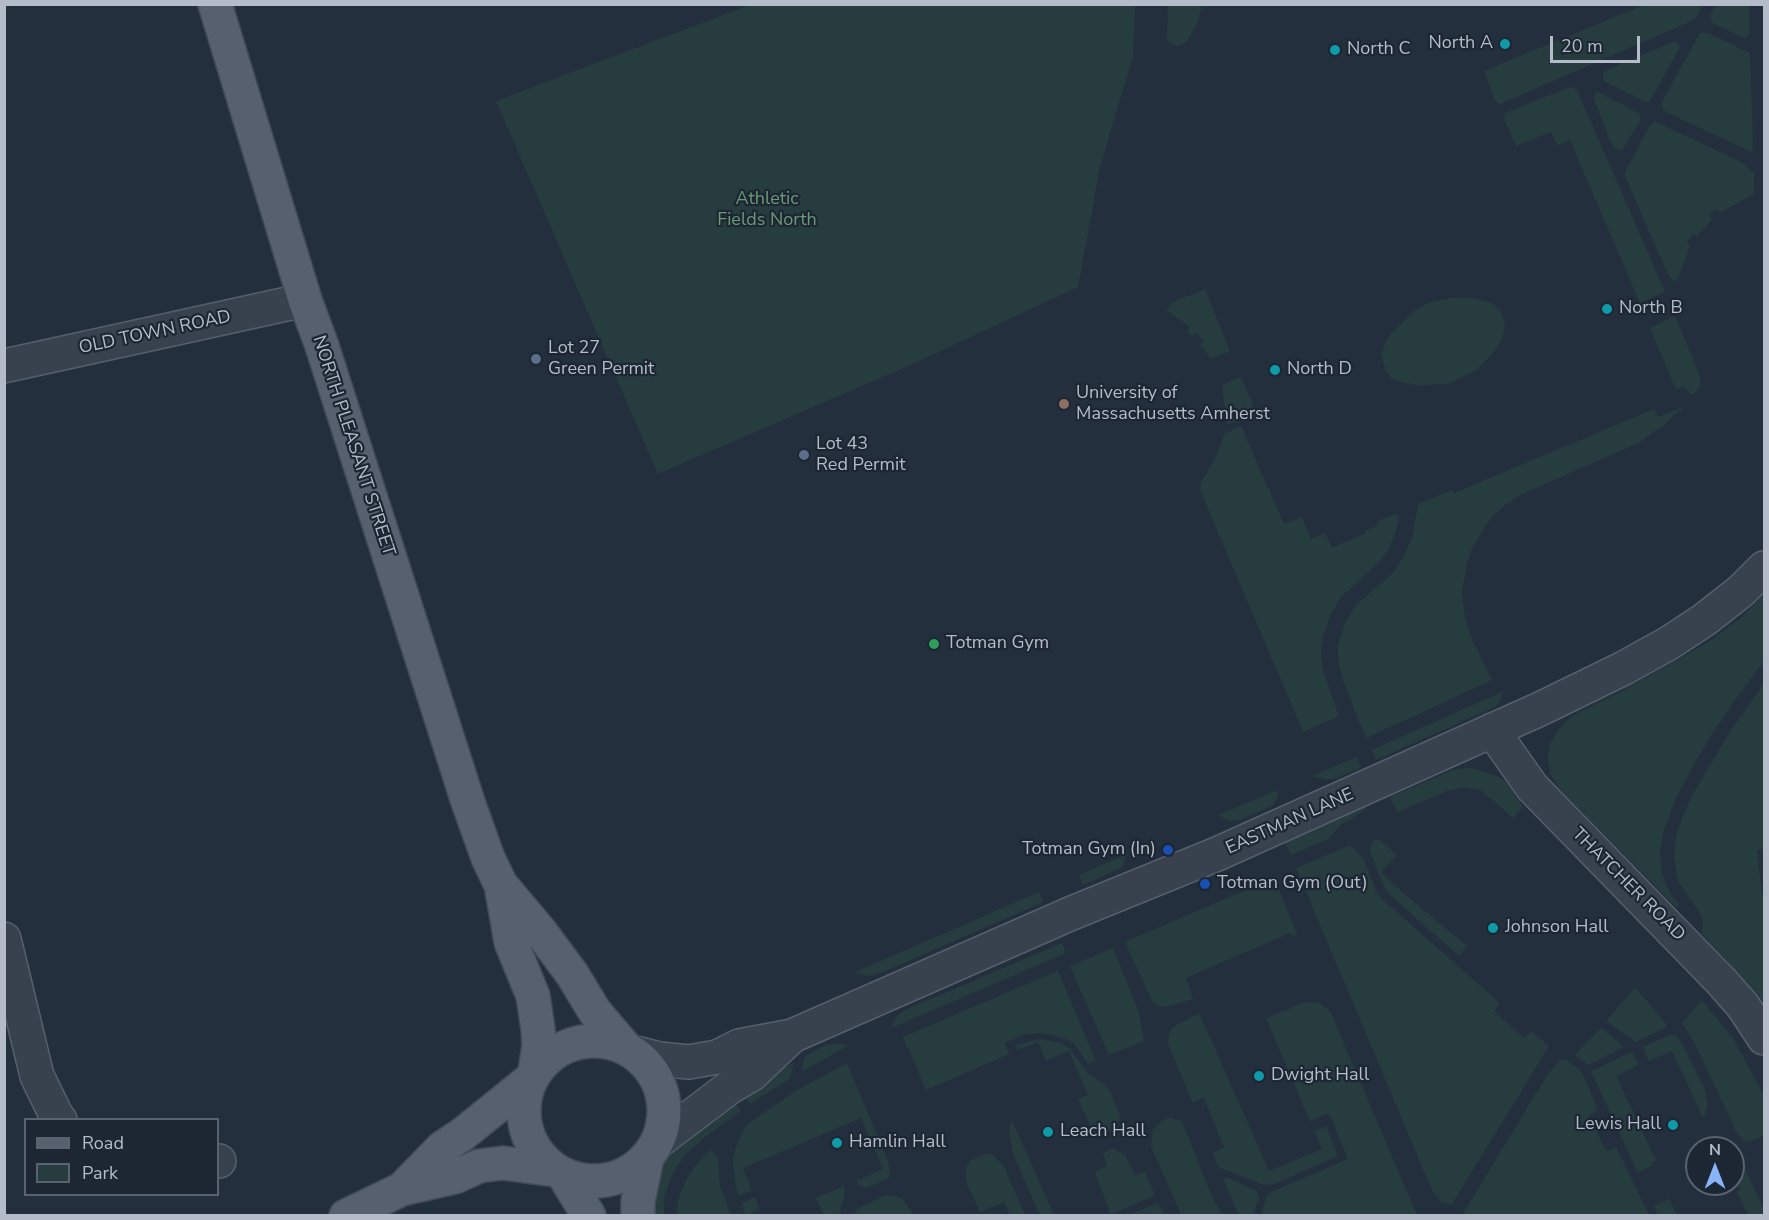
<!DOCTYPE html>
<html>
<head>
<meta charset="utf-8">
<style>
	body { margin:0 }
	#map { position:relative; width:1769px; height:1220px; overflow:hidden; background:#242f3e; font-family:"Nunito Sans",sans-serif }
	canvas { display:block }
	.frame { position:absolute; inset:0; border:6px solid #b4bcc9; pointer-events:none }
	.legend { position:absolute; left:24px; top:1118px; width:195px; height:78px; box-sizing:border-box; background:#1d2633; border:2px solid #59626f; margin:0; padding:8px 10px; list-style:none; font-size:18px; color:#b4bcc9 }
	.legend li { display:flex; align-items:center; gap:12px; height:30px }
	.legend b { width:30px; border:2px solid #59626f }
	.north { position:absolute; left:1685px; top:1136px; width:60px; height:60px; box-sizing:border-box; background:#1d2633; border:2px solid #59626f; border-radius:50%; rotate:0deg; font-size:16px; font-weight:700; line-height:24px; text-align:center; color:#b4bcc9 }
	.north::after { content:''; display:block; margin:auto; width:21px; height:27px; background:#8ab4f8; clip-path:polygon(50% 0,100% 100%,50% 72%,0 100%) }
	.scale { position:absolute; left:1550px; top:36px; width:90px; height:27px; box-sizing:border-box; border:3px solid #b4bcc9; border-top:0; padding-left:8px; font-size:18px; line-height:21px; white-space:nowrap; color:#b4bcc9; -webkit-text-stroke:4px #1d2633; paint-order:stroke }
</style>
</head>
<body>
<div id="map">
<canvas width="1769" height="1220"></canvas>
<div class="frame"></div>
<ul class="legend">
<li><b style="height:8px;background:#56606e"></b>Road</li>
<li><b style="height:16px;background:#263c3f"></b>Park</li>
</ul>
<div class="north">N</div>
<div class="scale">20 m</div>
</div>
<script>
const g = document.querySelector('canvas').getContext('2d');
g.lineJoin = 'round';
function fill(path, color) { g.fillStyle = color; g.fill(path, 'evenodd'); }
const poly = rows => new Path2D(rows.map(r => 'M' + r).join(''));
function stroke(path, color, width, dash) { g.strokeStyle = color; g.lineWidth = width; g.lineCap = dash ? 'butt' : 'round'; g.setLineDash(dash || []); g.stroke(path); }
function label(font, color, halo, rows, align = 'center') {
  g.font = font + ' "Nunito Sans",sans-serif'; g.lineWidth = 4.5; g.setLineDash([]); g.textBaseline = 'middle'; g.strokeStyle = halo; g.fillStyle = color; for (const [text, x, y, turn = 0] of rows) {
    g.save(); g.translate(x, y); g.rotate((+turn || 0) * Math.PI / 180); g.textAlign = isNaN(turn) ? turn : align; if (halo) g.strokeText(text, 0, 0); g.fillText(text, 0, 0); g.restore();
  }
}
fill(poly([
	[1716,4,1749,5,1750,33,1747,37,1742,37,1712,23,1710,16],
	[749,5,1135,5,1133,56,1100,167,1078,287,917,362,658,474,496,101],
	[1168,5,1202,5,1198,21,1191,35,1187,41,1180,46,1170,44,1167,39],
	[1644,5,1703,5,1695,19,1689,22,1500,104,1495,101,1484,71],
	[1700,33,1708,33,1750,53,1753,149,1751,152,1666,112,1662,108,1661,104],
	[1675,41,1679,44,1679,49,1650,101,1646,102,1604,81,1603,73,1607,70],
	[1570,87,1577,90,1665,292,1640,303,1570,140,1557,145,1551,132,1516,146,1504,119,1505,113],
	[1598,92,1640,114,1640,121,1622,150,1614,148,1609,138,1594,99,1595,93],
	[1654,121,1741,162,1754,173,1754,190,1752,195,1720,213,1717,209,1709,215,1712,220,1697,236,1693,233,1687,242,1690,245,1678,279,1674,281,1669,277,1625,176,1627,168,1649,127],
	[1205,289,1230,351,1211,359,1200,344,1204,341,1197,333,1192,336,1187,331,1190,327,1166,310,1173,302],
	[1451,298,1473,298,1490,302,1500,311,1505,324,1504,330,1501,341,1493,353,1477,370,1450,383,1422,386,1400,382,1392,378,1386,371,1381,355,1385,344,1391,333,1414,311,1431,302],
	[1675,316,1700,376,1700,387,1695,393,1692,394,1683,387,1676,390,1650,328],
	[1241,377,1250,398,1253,401,1251,402,1255,412,1258,411,1259,418,1249,422,1247,417,1227,425,1222,385],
	[1683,407,1664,425,1638,443,1520,495,1504,506,1490,519,1472,548,1467,563,1462,592,1465,618,1473,641,1492,680,1366,738,1344,683,1338,661,1338,645,1344,625,1356,605,1390,576,1402,560,1412,538,1418,504,1452,490,1454,493,1654,409,1658,417],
	[1241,426,1284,524,1302,517,1311,539,1325,533,1332,548,1366,533,1365,531,1377,526,1378,521,1394,514,1399,515,1396,530,1388,551,1378,563,1340,598,1331,614,1324,633,1321,651,1323,671,1339,716,1303,732,1200,490,1201,482,1217,455,1224,434],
	[1764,595,1764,661,1738,696,1706,743,1676,798,1664,830,1660,851,1662,873,1670,893,1679,905,1677,908,1562,792,1550,774,1548,757,1549,747,1559,728,1572,716,1622,691,1707,643,1741,618],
	[1764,683,1764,825,1763,825,1764,849,1757,850,1762,895,1764,895,1764,1007,1748,984,1702,934,1703,922,1700,913,1677,880,1674,852,1677,832,1690,799,1729,733],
	[1504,691,1499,703,1495,707,1376,760,1372,750],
	[1357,757,1361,767,1337,778,1326,780,1312,776],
	[1464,768,1472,768,1497,776,1506,782,1523,807,1513,818,1482,791,1465,787,1448,791,1397,812,1390,797,1453,770],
	[1278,790,1277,798,1272,806,1240,820,1230,821,1218,815],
	[1366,807,1367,809,1341,825,1328,839,1291,855,1285,843],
	[1373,840,1380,840,1397,855,1381,872,1394,885,1467,946,1459,956,1390,895,1384,887,1371,854,1370,849],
	[1350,845,1364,859,1376,892,1382,899,1500,1003,1494,1011,1524,1038,1531,1031,1549,1046,1452,1204,1442,1203,1432,1190,1296,868],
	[1127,854,1123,866,1119,869,1083,885,1079,875],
	[1274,878,1297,934,1292,936,1290,933,1186,978,1193,999,1167,1007,1159,1006,1153,1003,1125,942],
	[1039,892,1044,902,883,972,870,976,853,973],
	[1062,943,1066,953,891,1028,896,1017,905,1010],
	[1113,948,1139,1013,1144,1041,1109,1055,1070,966],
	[1058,971,1096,1061,1088,1064,1073,1042,1061,1037,1039,1033,1023,1035,1005,1043,1009,1054,926,1090,903,1037],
	[1635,987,1667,1025,1665,1028,1636,1042,1606,1021],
	[1702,1000,1734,1040,1764,1096,1764,1135,1750,1142,1744,1141,1737,1133,1694,1042,1682,1023],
	[1305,1002,1319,1003,1330,1011,1417,1215,1261,1215,1267,1195,1273,1191,1348,1159,1329,1113,1310,1121,1266,1018],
	[1199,1013,1269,1171,1322,1149,1314,1131,1326,1126,1338,1156,1274,1184,1264,1185,1221,1168,1217,1164,1213,1153,1224,1147,1204,1098,1192,1102,1168,1043,1169,1034,1172,1028],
	[1602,1028,1624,1047,1588,1065,1575,1055,1598,1030],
	[1670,1035,1677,1036,1680,1040,1705,1090,1708,1105,1703,1118,1672,1051,1649,1061,1643,1047],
	[1040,1039,1061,1043,1069,1048,1088,1073,1105,1085,1110,1091,1120,1116,1117,1127,1096,1138,1078,1099,1088,1095,1069,1051,1046,1061,1038,1042,1018,1050,1016,1045],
	[838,1043,848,1046,801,1072,805,1056,826,1045],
	[1632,1052,1639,1065,1616,1076,1656,1160,1652,1162,1653,1165,1638,1173,1591,1071],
	[1560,1060,1566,1060,1581,1070,1598,1110,1589,1115,1606,1151,1616,1147,1649,1215,1462,1215,1548,1074],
	[794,1062,790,1079,750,1104,742,1094],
	[847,1063,889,1164,890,1173,888,1179,866,1188,859,1186,856,1181,883,1169,861,1118,743,1168,752,1191,738,1195,735,1181,733,1158,738,1141,747,1124,797,1090],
	[733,1100,741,1111,704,1138,686,1154,674,1171,667,1188,664,1199,664,1215,650,1216,660,1169,669,1155,679,1143],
	[1172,1118,1181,1121,1184,1126,1213,1199,1223,1215,1181,1215,1151,1146,1153,1128,1165,1119],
	[1013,1123,1054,1215,1040,1215,1013,1154,1009,1129,1010,1124],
	[1113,1148,1125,1155,1135,1175,1145,1172,1155,1195,1111,1214,1096,1176,1096,1171,1107,1166,1103,1153],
	[711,1150,718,1157,720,1186,731,1215,677,1215,678,1200,686,1180,697,1163],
	[986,1154,992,1154,1003,1165,1025,1215,1010,1215,1004,1202,980,1212,967,1184,966,1175,966,1169,971,1160],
	[1742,1162,1764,1210,1764,1215,1748,1215,1737,1192,1740,1190,1733,1174,1733,1167],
	[1228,1178,1257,1191,1259,1198,1253,1215,1239,1215,1223,1179],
	[844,1186,844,1199,839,1215,824,1215,816,1198],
	[891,1195,902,1198,912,1212,911,1215,853,1215,858,1208,884,1196],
	[755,1197,759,1209,750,1213,751,1215,745,1215,742,1203],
	[1669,1199,1677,1215,1658,1215,1654,1206],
	[1158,1203,1164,1215,1129,1215]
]), '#263c3f');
const minor = poly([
	[4,366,305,300],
	[1492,730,1532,787,1721,981,1743,1006,1764,1038],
	[4,939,37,1076,57,1117,60,1120],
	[636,1053,659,1059,689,1062,717,1057,739,1046,792,1036,1072,913,1217,854,1540,709,1624,668,1669,643,1704,620,1741,591,1764,568],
	[660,1140,730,1087,752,1074,792,1036],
	[218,1161,219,1161]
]);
const major = poly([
	[215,4,305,300,322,346,468,802,488,858,501,885,511,942,533,996,538,1029,539,1046,535,1071],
	[502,886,540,931,572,974,595,1012,624,1046],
	'524 1111a70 70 0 1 1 140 0a70 70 0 1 1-140 0Z',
	[563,1174,589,1216],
	[402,1189,442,1148,463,1134,531,1079],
	[346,1216,402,1189,455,1177,479,1166,503,1163,555,1170],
	[638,1216,638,1201,647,1158]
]);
stroke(minor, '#565f6c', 36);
stroke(major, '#414a57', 36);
stroke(minor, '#38414e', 33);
stroke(major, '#56606e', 33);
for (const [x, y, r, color] of [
	[1505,44,6,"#0f9aa8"],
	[1335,50,6,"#0f9aa8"],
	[1607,309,6,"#0f9aa8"],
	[536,359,6,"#5c6f8a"],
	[1275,370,6,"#0f9aa8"],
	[1064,404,6,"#8d6e63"],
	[804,455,6,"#5c6f8a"],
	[934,644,6,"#2e9e5b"],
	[1168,850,6,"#1a4fb4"],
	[1205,884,6,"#1a4fb4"],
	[1493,928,6,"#0f9aa8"],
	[1259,1076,6,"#0f9aa8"],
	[1673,1125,6,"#0f9aa8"],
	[1048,1132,6,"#0f9aa8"],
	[837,1143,6,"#0f9aa8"]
]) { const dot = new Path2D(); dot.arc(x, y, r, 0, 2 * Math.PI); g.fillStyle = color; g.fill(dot); stroke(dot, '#1d2633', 2); }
label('18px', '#b4bcc9', '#1d2633', [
	["North A",1493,44,"right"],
	["North C",1347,50],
	["North B",1619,309],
	["Lot 27",548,349],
	["Green Permit",548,370],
	["North D",1287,370],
	["University of",1076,394],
	["Massachusetts Amherst",1076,415],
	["Lot 43",816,445],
	["Red Permit",816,466],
	["Totman Gym",946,644],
	["Totman Gym (In)",1156,850,"right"],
	["Totman Gym (Out)",1217,884],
	["Johnson Hall",1505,928],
	["Dwight Hall",1271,1076],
	["Lewis Hall",1661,1125,"right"],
	["Leach Hall",1060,1132],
	["Hamlin Hall",849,1143]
], 'left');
label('18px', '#6b9a76', '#1d2633', [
	["Athletic",767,200],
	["Fields North",767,221]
]);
label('18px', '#b4bcc9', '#1d2633', [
	["OLD TOWN ROAD",155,333,-12],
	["NORTH PLEASANT STREET",353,446,72],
	["EASTMAN LANE",1290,822,-24],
	["THATCHER ROAD",1628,885,45]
]);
</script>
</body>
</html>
